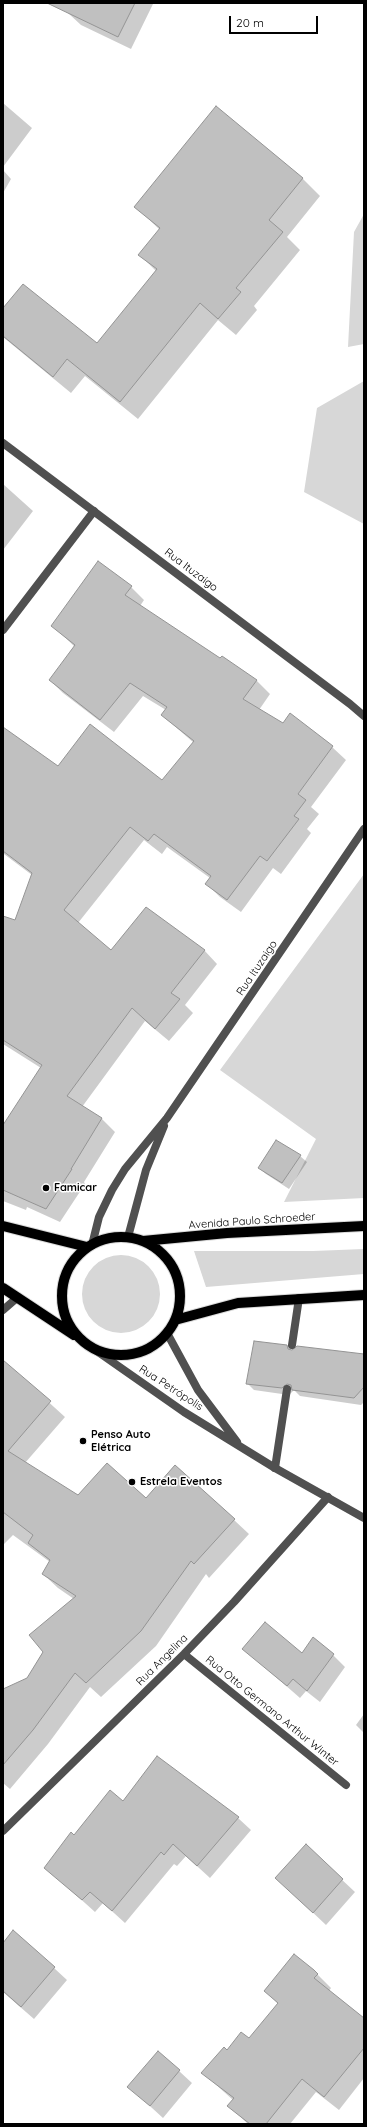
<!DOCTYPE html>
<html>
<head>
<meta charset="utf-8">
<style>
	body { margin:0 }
	#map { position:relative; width:367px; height:2127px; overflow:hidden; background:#fff; font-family:Quicksand,sans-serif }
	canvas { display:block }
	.frame { position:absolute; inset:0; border:4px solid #000; pointer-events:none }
	.scale { position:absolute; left:229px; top:16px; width:89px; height:18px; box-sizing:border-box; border:2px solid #000; border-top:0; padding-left:5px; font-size:12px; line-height:14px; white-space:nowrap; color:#000; -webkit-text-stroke:3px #fff; paint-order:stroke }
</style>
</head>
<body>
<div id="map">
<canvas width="367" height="2127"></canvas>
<div class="frame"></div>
<div class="scale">20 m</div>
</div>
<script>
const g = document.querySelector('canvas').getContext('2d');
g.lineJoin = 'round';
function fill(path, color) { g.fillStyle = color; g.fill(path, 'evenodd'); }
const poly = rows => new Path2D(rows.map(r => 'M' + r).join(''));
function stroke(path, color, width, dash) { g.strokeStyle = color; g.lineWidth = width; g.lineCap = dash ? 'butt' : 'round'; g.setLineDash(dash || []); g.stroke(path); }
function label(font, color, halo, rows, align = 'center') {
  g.font = font + ' Quicksand,sans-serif'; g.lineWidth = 3; g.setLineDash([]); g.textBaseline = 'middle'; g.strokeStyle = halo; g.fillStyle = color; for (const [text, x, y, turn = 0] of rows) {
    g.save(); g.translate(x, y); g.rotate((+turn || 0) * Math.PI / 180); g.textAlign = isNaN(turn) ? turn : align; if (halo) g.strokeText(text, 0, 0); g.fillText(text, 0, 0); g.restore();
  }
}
fill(poly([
	[364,214,364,344,348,347,354,232],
	[364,381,364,524,304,492,317,408],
	[364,874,364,1198,284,1202,316,1139,220,1070],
	[364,1249,364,1274,206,1287,194,1251,313,1251],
	'82 1294a39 39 0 1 1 78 0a39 39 0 1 1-78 0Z'
]), '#d7d7d7');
fill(poly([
	[73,3,152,3,153,4,131,49,81,25,68,13],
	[3,103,32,128,3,167],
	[216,107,303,179,320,196,287,237,300,250,254,306,257,310,236,335,218,320,138,419,85,376,71,393,3,337,3,310,97,345,156,271,140,255,160,230,136,207],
	[3,170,11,179,3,193],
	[3,484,33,511,3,550],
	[131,587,144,600,140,606,220,660,256,680,270,694,259,710,283,724,332,747,346,760,311,807,319,814,307,829,311,833,281,874,273,868,241,912,220,897,207,884,210,878,167,847,162,854,144,840,78,923,111,952,204,950,217,964,185,1005,193,1013,169,1041,145,1021,82,1107,101,1118,115,1132,84,1182,85,1184,60,1222,27,1207,26,1210,3,1201,3,1127,41,1068,3,1044,3,917,16,921,32,875,4,854,3,856,3,728,58,767,162,781,194,743,162,715,166,710,143,696,114,732,63,693,50,680,75,647,53,626],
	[300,1156,307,1162,289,1189,266,1174,259,1168],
	[286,1346,292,1351,364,1355,364,1402,361,1405,300,1396,294,1390,289,1395,254,1390,247,1383],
	[10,1367,65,1417,25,1463,78,1497,147,1499,234,1520,249,1534,209,1578,206,1574,156,1646,101,1697,90,1687,48,1744,10,1789,3,1783,3,1690,27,1679,74,1599,58,1588,43,1574,50,1562,13,1535,3,1545,3,1374],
	[244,1649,303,1655,333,1655,345,1667,320,1702,306,1691,300,1698],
	[364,1714,364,1733,356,1725],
	[157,1757,238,1818,251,1830,210,1878,186,1856,177,1866,174,1864,125,1923,103,1903,95,1912,46,1868,74,1836,123,1802],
	[306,1846,355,1892,326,1925,289,1890],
	[3,1944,54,1968,67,1980,34,2019,3,1992],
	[314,1971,331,1988,329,1991,364,2019,364,2078,339,2110,316,2092,290,2124,248,2124,229,2106,233,2100,203,2073,227,2051,249,2040,278,2004,266,1991],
	[179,2071,192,2083,163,2118,129,2087]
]), '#0003');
const building = poly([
	[47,3,135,3,118,37,47,3],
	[216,106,303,178,269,220,283,232,236,288,241,292,218,319,200,303,120,402,67,359,53,377,3,336,3,308,23,284,97,343,157,269,138,255,160,228,134,207,216,106],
	[98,561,132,586,125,595,220,658,222,656,257,680,243,699,283,723,290,713,333,746,298,794,306,800,294,816,299,819,267,861,260,856,227,900,205,884,211,876,154,834,148,841,130,827,64,910,111,950,146,907,205,950,171,993,180,999,155,1029,132,1008,67,1096,102,1118,71,1169,72,1169,46,1209,3,1190,3,1125,42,1065,3,1040,3,916,15,920,32,873,3,851,3,727,58,766,90,724,162,780,194,741,161,715,167,707,130,683,100,720,49,680,75,645,51,626,98,561],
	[276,1140,301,1155,282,1183,258,1168,276,1140],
	[254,1341,287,1345,288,1349,292,1350,297,1346,364,1354,364,1387,354,1398,292,1390,291,1385,287,1384,282,1388,246,1384,254,1341],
	[3,1360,51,1401,8,1451,78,1495,107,1463,146,1498,175,1465,235,1519,194,1564,191,1561,141,1631,86,1683,75,1673,33,1730,3,1765,3,1689,27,1678,43,1652,29,1635,76,1596,42,1574,50,1560,28,1543,33,1535,3,1512,3,1360],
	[265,1622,302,1653,313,1637,334,1654,307,1691,293,1679,287,1686,242,1649,265,1622],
	[157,1756,239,1817,197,1866,173,1844,164,1855,161,1852,112,1911,90,1892,82,1900,44,1868,71,1832,74,1835,110,1790,123,1801,157,1756],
	[306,1844,343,1879,313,1913,275,1878,306,1844],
	[13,1930,55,1967,21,2007,3,1991,3,1943,13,1930],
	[294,1954,314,1970,318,1974,314,1978,364,2018,364,2048,324,2097,302,2079,266,2124,250,2124,227,2106,234,2098,201,2073,224,2047,227,2050,241,2032,249,2038,278,2003,264,1991,294,1954],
	[158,2051,180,2070,150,2106,127,2087,158,2051]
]);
fill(building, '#c0c0c0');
stroke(building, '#949494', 1);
const primary = poly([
	[3,1226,87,1247],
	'62 1296a59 59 0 1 1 118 0a59 59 0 1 1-118 0Z',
	[143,1241,227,1233,364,1226],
	[3,1288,74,1335],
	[175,1320,238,1303,364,1295]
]);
stroke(primary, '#dbdbdb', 12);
stroke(poly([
	[3,1310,18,1297],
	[292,1345,299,1298],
	[275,1468,287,1389]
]), '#505050', 8);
stroke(poly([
	[3,630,94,511],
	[184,1654,346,1785],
	[3,1831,184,1654,234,1602,328,1497]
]), '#505050', 8);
stroke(poly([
	[3,443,350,704,364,716],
	[128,1237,146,1170,164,1126],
	[92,1245,99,1217,112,1190,125,1169,167,1118,364,829],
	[167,1333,198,1390,237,1442],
	[91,1347,184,1412,275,1468,364,1518]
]), '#505050', 8);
stroke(primary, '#000', 10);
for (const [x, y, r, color] of [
	[46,1188,4,"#000"],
	[83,1441,4,"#000"],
	[132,1482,4,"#000"]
]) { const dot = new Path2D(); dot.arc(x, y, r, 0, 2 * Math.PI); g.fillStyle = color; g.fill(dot); stroke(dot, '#fff', 1.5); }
label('11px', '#000', '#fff', [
	["Rua Ituzaigo",191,570,37],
	["Rua Ituzaigo",257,968,-56],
	["Avenida Paulo Schroeder",252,1221,-4],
	["Rua Petrópolis",171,1388,33],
	["Rua Angelina",162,1660,-45],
	["Rua Otto Germano Arthur Winter",272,1711,39]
]);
label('bold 11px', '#000', '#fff', [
	["Famicar",54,1188],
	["Penso Auto",91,1435],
	["Elétrica",91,1448],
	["Estrela Eventos",140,1482]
], 'left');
</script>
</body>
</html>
